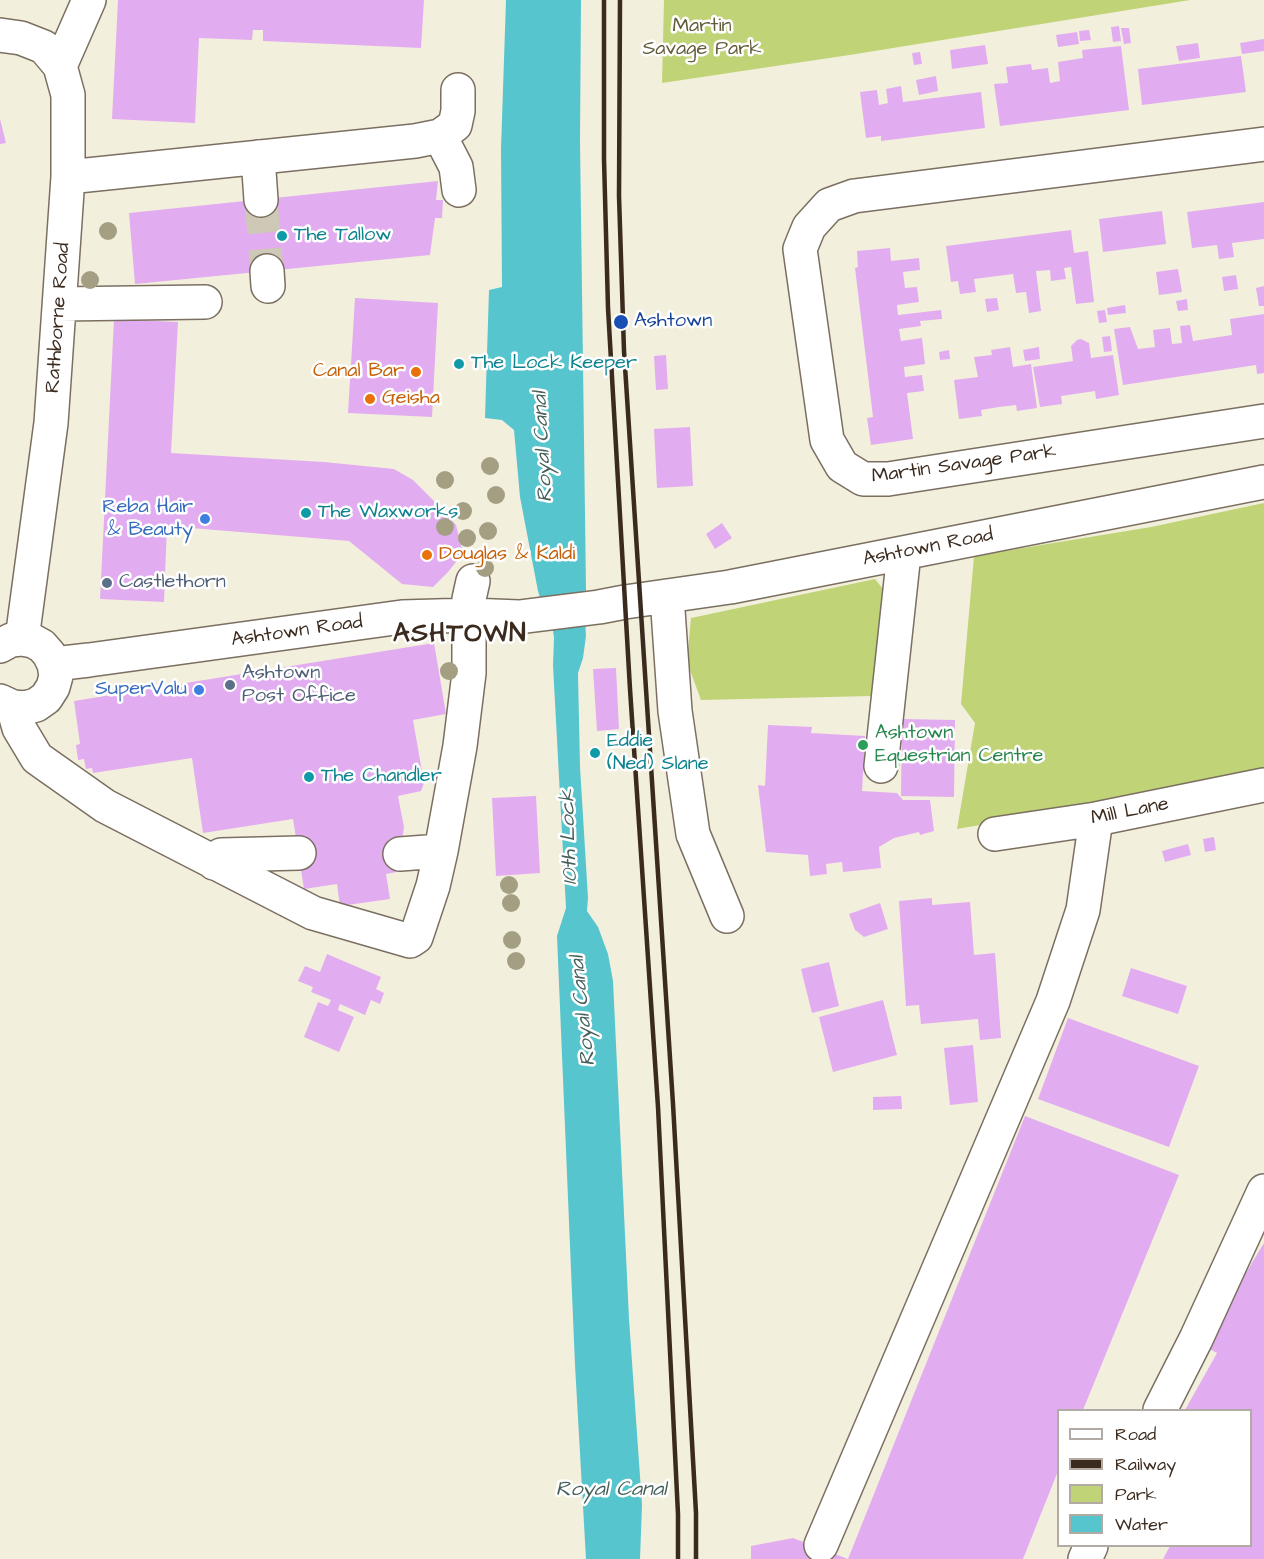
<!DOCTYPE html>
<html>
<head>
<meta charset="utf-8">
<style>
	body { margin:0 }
	#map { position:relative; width:1264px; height:1559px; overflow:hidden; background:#f3efdd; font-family:"Architects Daughter",sans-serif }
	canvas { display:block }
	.legend { position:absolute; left:1057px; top:1409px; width:195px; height:138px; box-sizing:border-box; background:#fff; border:2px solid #b1aaa5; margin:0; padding:8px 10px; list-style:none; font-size:18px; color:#3b2a1e }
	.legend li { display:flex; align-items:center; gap:12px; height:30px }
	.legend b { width:30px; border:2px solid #b1aaa5 }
</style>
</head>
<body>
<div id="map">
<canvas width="1264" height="1559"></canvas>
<ul class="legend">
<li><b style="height:8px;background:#fff"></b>Road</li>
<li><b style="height:8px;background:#3b2a1e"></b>Railway</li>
<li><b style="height:16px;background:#c0d477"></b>Park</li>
<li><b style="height:16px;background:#57c5cd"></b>Water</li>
</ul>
</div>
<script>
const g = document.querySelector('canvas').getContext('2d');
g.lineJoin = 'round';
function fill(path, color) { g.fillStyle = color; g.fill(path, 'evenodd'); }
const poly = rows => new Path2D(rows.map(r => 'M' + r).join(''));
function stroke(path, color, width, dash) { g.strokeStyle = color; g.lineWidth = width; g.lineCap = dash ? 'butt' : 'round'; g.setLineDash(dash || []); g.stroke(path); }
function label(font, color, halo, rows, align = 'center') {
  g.font = font + ' "Architects Daughter",sans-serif'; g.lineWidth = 5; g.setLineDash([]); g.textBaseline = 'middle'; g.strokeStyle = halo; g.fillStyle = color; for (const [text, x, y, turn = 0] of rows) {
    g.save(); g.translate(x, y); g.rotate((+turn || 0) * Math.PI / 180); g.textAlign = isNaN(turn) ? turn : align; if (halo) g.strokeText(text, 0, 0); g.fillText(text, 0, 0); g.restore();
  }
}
fill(poly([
	[664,0,1190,0,856,54,662,83],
	[1264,503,1264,776,957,829,975,723,961,704,974,556,1151,527],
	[875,579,887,594,872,696,701,700,687,662,691,618]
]), '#c0d477');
fill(poly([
	[506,0,581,0,580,141,586,589,584,602,586,636,583,658,578,673,580,767,588,898,587,911,598,927,608,954,613,981,629,1319,642,1505,640,1559,586,1559,575,1365,557,936,566,908,553,665,554,638,549,601,541,601,538,591,520,497,514,430,502,420,485,418,489,290,502,287,501,149]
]), '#57c5cd');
fill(poly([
	[118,0,424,0,421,48,263,41,263,30,253,30,252,40,199,38,195,123,112,119],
	[1119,26,1121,41,1113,42,1111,27],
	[1121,28,1129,28,1131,43,1124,44],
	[1089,30,1091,40,1080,41,1079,31],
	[1077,32,1079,44,1058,47,1056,35],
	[1264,39,1264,51,1242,54,1240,43],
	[1198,43,1200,58,1179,61,1176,46],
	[985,45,988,64,952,69,950,50],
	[1121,46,1129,110,1000,126,994,84,1008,83,1006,67,1031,64,1032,70,1048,68,1050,83,1060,81,1058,62,1083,58,1082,50],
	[920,52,922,64,914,65,912,53],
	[1241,56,1246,92,1142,105,1138,69],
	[936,76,938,91,919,95,916,80],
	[901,86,903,102,981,92,985,128,881,141,881,136,866,138,860,92,877,90,879,105,888,103,886,89],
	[0,119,6,143,0,144],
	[438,181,436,200,443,200,442,218,435,218,430,255,135,284,129,213],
	[1264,202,1264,239,1232,243,1234,257,1219,259,1217,245,1192,248,1187,212],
	[1162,211,1166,244,1103,252,1099,219],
	[1071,230,1074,253,1088,251,1094,302,1076,304,1071,267,1064,268,1066,279,1051,281,1050,270,1036,271,1041,311,1029,313,1026,292,1016,293,1013,274,974,279,976,292,960,294,958,281,951,282,946,246],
	[890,248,891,261,919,258,920,270,903,272,905,288,917,287,919,302,897,305,898,315,941,310,942,319,920,321,921,326,899,329,901,341,922,338,925,364,904,367,905,377,922,375,924,391,907,393,913,439,871,445,867,418,873,417,855,268,858,267,857,251],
	[1178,269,1182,292,1159,295,1156,272],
	[1236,275,1238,289,1224,291,1222,277],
	[1264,286,1264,306,1259,306,1256,288],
	[355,298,438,303,432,417,348,413],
	[997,298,999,310,987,312,985,299],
	[1187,299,1188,310,1178,311,1176,301],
	[1125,305,1126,313,1108,315,1107,308],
	[1105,310,1107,322,1099,323,1097,311],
	[1264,314,1264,373,1257,374,1256,365,1123,385,1114,329,1130,327,1138,349,1155,347,1153,330,1170,328,1172,344,1182,343,1180,326,1190,325,1193,341,1232,335,1230,319],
	[114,319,178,322,171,453,324,462,394,469,413,480,433,500,456,525,462,549,456,562,448,572,433,587,402,584,349,541,167,526,164,602,100,599],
	[1110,336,1112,351,1104,352,1102,337],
	[1081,339,1089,343,1091,358,1113,355,1119,395,1096,399,1095,391,1061,396,1062,404,1040,407,1033,367,1073,361,1071,346,1077,340],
	[1010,347,1013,367,1031,364,1037,408,1017,411,1016,405,999,407,981,410,982,416,959,419,954,380,978,377,974,357,992,355,991,350],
	[1039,347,1040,359,1025,361,1023,350],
	[949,350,950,359,940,360,939,352],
	[666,355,668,389,656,390,654,356],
	[690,427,693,486,657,488,654,429],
	[722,523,732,538,715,549,706,534],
	[434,643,446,714,413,720,424,783,421,791,398,796,404,827,400,854,402,871,386,874,390,899,340,906,337,884,304,889,293,819,203,833,192,758,93,773,92,768,86,769,84,759,78,760,76,745,80,744,74,701],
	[616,668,619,729,597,731,593,669],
	[902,719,955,720,954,797,901,796],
	[768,725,812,727,811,733,865,736,862,791,897,793,903,800,930,800,934,831,920,835,919,832,894,838,879,847,881,868,843,872,842,862,826,864,827,874,810,876,808,855,766,852,758,785,765,786],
	[536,796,540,873,496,876,492,798],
	[1214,837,1216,850,1205,852,1203,839],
	[1188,844,1191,855,1165,862,1162,851],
	[932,898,932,905,970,902,974,955,995,953,1001,1038,980,1040,978,1019,921,1024,919,1005,906,1006,899,901],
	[880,903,888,929,864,937,855,930,849,914],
	[327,954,381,977,376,989,384,993,380,1004,371,1000,365,1015,340,1004,338,1010,354,1017,339,1052,304,1037,318,1002,328,1006,331,1000,311,992,313,987,298,981,305,966,320,972],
	[829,962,839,1006,812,1013,801,969],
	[1131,968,1187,986,1178,1014,1122,996],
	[883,1000,897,1055,833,1072,819,1017],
	[1068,1018,1199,1066,1169,1147,1038,1099],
	[973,1045,978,1102,950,1105,944,1048],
	[901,1096,902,1109,873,1110,873,1097],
	[1025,1116,1179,1175,1083,1410,1058,1410,1058,1471,1023,1559,751,1559,751,1546,793,1538,848,1559],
	[1264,1243,1264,1559,1163,1559,1170,1546,1251,1545,1251,1410,1185,1410,1217,1353,1202,1345]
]), '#e2adf0');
stroke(poly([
	[261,200,267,271]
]), '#cec8b7', 33, [33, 16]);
const minor = poly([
	[0,35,21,38,44,47,60,66,68,95,68,177,51,423,22,639],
	[60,66,89,0],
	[440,136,456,167,459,190],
	[1264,144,854,196,829,205,809,227,800,249,827,440,842,466,863,479,888,479,1264,421],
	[258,157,261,200],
	[68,177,415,141,440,136,455,125,458,111,458,90],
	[267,271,268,286],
	[60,304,205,302],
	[667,596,675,711,693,834,727,916],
	[0,646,11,640,22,639,33,641,42,646,49,654,54,664,56,676,53,687,46,698,36,705,25,708,13,707,0,701],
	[54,664,89,660,402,617,470,615,519,617,599,607,625,602,730,587,1264,482],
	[13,707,19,728,37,758,105,806,313,913,410,941,416,937,433,886,441,851,460,746,469,673,469,599,473,581],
	[881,766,904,553],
	[995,834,1096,819,1264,785],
	[400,854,441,851],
	[214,863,221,855,299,853],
	[1160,1410,1196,1339,1264,1191],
	[821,1545,1053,1001,1083,910,1096,819],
	[1085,1559,1091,1546]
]);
stroke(minor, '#7b6f61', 36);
stroke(minor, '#fff', 33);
stroke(poly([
	[604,0,604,159,608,308,630,689,658,1107,678,1514,678,1559],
	[620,0,619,196,624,351,673,1104,696,1513,696,1559]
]), '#3b2a1e', 4.5);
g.fillStyle = '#a49f83';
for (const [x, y] of [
	[108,231],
	[90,280],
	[490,466],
	[445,480],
	[496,495],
	[463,511],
	[445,527],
	[488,531],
	[467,538],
	[485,568],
	[449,671],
	[509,885],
	[511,903],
	[512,940],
	[516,961]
]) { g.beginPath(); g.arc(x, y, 9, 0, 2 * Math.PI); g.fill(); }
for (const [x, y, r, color] of [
	[282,236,6,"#0f9aa8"],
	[621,322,8,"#1a4fb4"],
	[459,364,6,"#0f9aa8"],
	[416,372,6,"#e8710a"],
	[370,399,6,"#e8710a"],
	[306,513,6,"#0f9aa8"],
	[205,519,6,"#3f7fe0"],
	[427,555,6,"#e8710a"],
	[107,583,6,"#5c6f8a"],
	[230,685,6,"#5c6f8a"],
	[199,690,6,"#3f7fe0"],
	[863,745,6,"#2e9e5b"],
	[595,753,6,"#0f9aa8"],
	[309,777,6,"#0f9aa8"]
]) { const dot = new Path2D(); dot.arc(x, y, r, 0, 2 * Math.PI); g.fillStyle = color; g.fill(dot); stroke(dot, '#fff', 2); }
label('20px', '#635d39', '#fff', [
	["Martin",702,27],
	["Savage Park",702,50]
]);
label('20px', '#0d838f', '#fff', [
	["The Tallow",294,236],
	["The Lock Keeper",471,364],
	["The Waxworks",318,513],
	["Eddie",607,742],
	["(Ned) Slane",607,765],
	["The Chandler",321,777]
], 'left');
label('20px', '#3b2a1e', '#fff', [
	["Rathborne Road",59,318,-86],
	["Martin Savage Park",964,465,-8],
	["Ashtown Road",928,548,-11],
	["Ashtown Road",297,632,-8],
	["Mill Lane",1130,812,-11]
]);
label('20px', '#164399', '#fff', [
	["Ashtown",634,322]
], 'left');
label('20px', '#c56008', '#fff', [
	["Canal Bar",404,372,"right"],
	["Geisha",382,399],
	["Douglas & Kaldi",439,555]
], 'left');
label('20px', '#366cbe', '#fff', [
	["Reba Hair",193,508],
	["& Beauty",193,531],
	["SuperValu",187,690]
], 'right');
label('20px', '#4e5e75', '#fff', [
	["Castlethorn",119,583],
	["Ashtown",242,674],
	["Post Office",242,697]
], 'left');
label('20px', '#27864d', '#fff', [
	["Ashtown",875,734],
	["Equestrian Centre",875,757]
], 'left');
label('italic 21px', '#45605b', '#fff', [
	["Royal Canal",544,447,-93],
	["10th Lock",570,837,-92],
	["Royal Canal",584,1011,-96],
	["Royal Canal",611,1491]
]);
g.letterSpacing = '1.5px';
label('bold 26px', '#3b2a1e', '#fff', [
	["ASHTOWN",460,636]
]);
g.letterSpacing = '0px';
</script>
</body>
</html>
